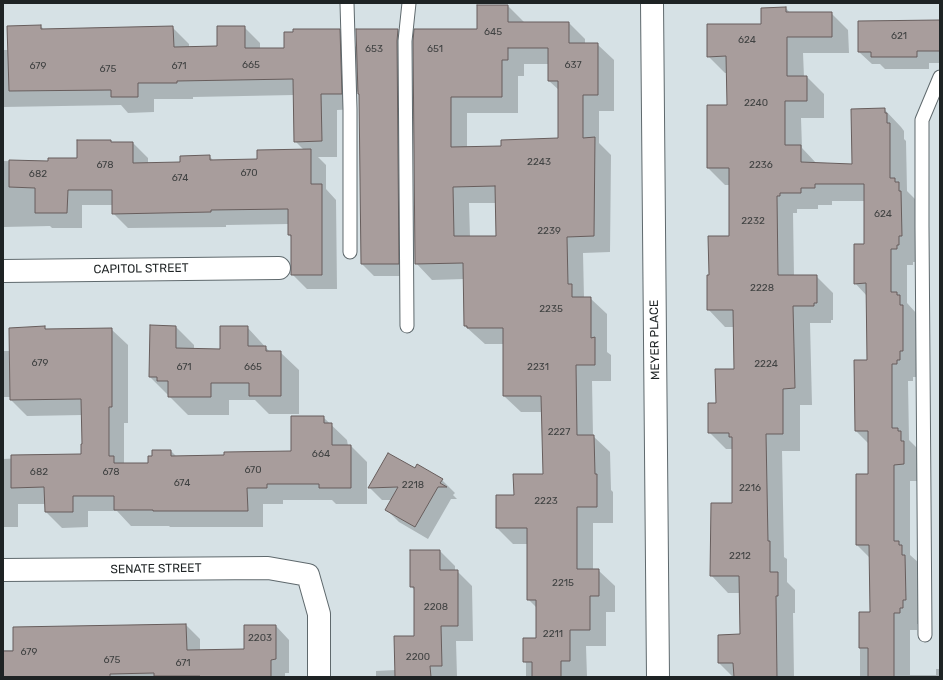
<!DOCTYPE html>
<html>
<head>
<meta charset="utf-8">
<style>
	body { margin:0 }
	#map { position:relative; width:943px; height:680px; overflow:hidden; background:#d6e1e5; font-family:Rubik,sans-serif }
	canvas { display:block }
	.frame { position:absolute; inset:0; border:4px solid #1e2324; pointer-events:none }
</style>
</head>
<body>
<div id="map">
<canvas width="943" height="680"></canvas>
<div class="frame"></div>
</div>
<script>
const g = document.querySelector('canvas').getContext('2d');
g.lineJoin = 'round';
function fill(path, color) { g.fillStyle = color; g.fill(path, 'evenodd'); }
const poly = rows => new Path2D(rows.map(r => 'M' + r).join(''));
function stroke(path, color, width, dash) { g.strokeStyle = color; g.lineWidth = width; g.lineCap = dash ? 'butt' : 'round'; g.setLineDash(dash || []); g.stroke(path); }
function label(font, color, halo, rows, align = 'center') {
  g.font = font + ' Rubik,sans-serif'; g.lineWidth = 3.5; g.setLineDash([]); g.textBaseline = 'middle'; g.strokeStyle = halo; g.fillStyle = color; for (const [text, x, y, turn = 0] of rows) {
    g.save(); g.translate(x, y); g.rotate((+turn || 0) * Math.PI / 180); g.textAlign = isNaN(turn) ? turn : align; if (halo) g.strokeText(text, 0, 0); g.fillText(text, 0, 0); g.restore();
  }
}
fill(poly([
	[508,6,525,23,569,23,585,39,585,44,597,44,614,60,614,111,599,111,599,143,611,155,610,252,583,253,584,298,590,298,607,314,607,352,611,355,611,381,592,381,593,436,610,452,611,490,613,492,613,523,593,523,593,570,598,570,615,586,615,612,606,612,606,646,586,646,587,677,526,677,526,663,524,661,537,639,537,608,528,599,528,544,513,544,497,528,515,496,544,475,542,412,521,412,504,396,504,344,485,344,465,326,464,279,432,280,416,263,414,41,478,30],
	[524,64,549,64,549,81,559,90,559,139,502,147,467,148,467,113,518,113,518,76,524,76],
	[469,203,496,203,497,237,470,237],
	[786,8,790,13,831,13,848,30,849,53,803,53,804,77,807,77,824,94,824,118,801,118,802,148,817,164,853,165,884,109,901,127,904,131,904,139,906,141,907,191,916,200,916,262,913,262,913,265,907,265,907,303,917,314,917,377,913,377,913,381,908,381,909,440,918,449,920,481,910,481,910,555,919,563,919,624,917,624,917,630,910,630,910,675,936,675,936,669,940,669,940,677,860,677,860,613,871,613,870,558,857,545,869,475,869,444,856,431,868,361,867,296,855,283,865,245,865,201,832,201,832,205,818,205,818,209,797,209,797,213,793,213,794,276,816,276,833,293,833,320,831,320,831,323,810,323,812,405,800,405,800,451,782,451,784,557,787,559,787,582,795,590,795,613,793,613,794,677,733,677,719,663,741,635,740,593,728,593,711,575,733,504,733,449,726,449,709,432,717,404,735,370,734,327,725,327,708,309,710,276,730,237,730,185,725,185,708,168,728,106,727,73,725,73,708,56,762,24],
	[940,21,940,63,929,63,929,69,885,69,880,64,872,64,859,52],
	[41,26,44,30,173,28,189,44,189,48,218,47,244,27,260,43,260,49,285,49,339,30,357,48,398,30,410,43,411,276,374,276,362,264,360,95,357,91,357,109,337,110,337,157,318,157,326,165,326,189,336,200,337,289,307,289,292,274,292,238,289,235,289,224,226,225,226,227,128,228,113,213,113,205,82,205,82,228,52,228,50,226,3,227,3,161,49,162,78,159,112,143,133,143,148,158,148,163,181,163,209,156,214,161,258,160,304,150,295,141,294,95,193,97,193,99,154,99,154,112,128,113,121,105,3,107,3,50,9,50,8,27],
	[151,326,176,327,194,345,194,350,221,350,247,327,270,352,280,352,299,370,299,414,269,414,255,400,229,400,229,415,188,415,150,377],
	[44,327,47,330,111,329,128,345,128,423,124,423,124,464,149,464,153,457,171,451,177,457,292,452,323,417,347,440,348,446,351,446,367,462,367,504,336,504,332,500,283,500,283,504,263,504,263,527,170,527,169,526,131,526,117,511,88,511,88,527,62,528,46,512,46,504,18,504,18,527,3,527,3,459,82,455,82,415,27,416,11,400,11,397,3,397,3,351,11,351],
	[415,470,442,480,455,493,453,495,457,499,451,499,428,539,399,522,386,509,392,500,382,500,369,487],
	[411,551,440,551,455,566,455,571,457,571,472,586,473,641,456,641,457,677,376,677,376,671,396,670,415,637,415,591,411,586],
	[186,625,200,639,200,650,245,650,276,626,289,640,289,673,285,673,285,677,3,677,3,650,14,650,14,628]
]), '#0003');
const building = poly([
	[477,5,508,5,508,22,569,22,569,43,598,43,598,95,583,95,583,138,595,137,594,236,567,237,568,284,572,284,572,297,591,297,591,338,595,337,595,365,576,365,577,435,594,435,595,474,597,474,597,507,577,507,577,569,599,569,599,596,590,596,590,630,570,630,570,661,561,661,561,677,532,677,532,662,523,662,523,638,536,638,536,600,527,600,527,528,496,528,496,495,514,495,513,474,543,474,541,396,503,396,503,328,467,328,467,326,464,326,463,263,415,264,413,41,414,29,477,29,477,5],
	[508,48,548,48,548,81,558,81,558,138,501,140,501,146,451,147,451,97,502,97,502,60,508,60,508,48],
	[495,186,496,236,454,236,453,187,495,186],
	[786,7,786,12,832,12,832,37,787,37,787,76,807,76,807,101,785,101,785,145,801,145,801,162,852,164,851,109,885,108,885,113,887,113,887,123,890,123,890,178,895,178,895,182,899,182,899,191,901,191,902,236,899,236,899,245,897,245,897,249,891,249,891,292,897,292,897,295,900,295,900,305,903,305,903,351,900,351,900,360,897,360,897,364,892,364,892,428,898,428,898,431,901,431,901,441,904,441,904,464,894,465,894,541,899,541,899,545,902,545,902,555,905,555,906,600,903,600,903,608,900,608,900,613,894,613,894,677,868,677,868,648,859,648,859,612,870,612,869,545,856,545,856,474,868,474,868,431,855,431,854,360,867,360,866,283,854,284,854,244,864,244,864,184,815,184,815,188,801,188,801,193,780,193,780,196,777,196,778,275,817,275,817,303,814,303,814,306,793,306,795,388,783,389,783,434,766,434,768,541,770,541,770,572,778,572,778,596,776,596,777,677,734,677,733,663,718,663,718,635,740,634,739,576,710,576,711,503,732,503,732,437,729,437,729,433,708,433,708,403,716,403,715,369,734,369,733,310,707,310,707,275,709,275,708,236,729,236,729,168,707,168,707,105,727,105,726,56,707,57,707,24,761,24,761,8,786,7],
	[940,20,940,51,917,51,917,57,871,57,871,52,858,52,858,21,940,20],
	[41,25,41,29,173,26,174,47,217,46,217,26,245,26,245,48,284,48,284,32,293,32,293,29,340,29,342,94,321,94,322,141,294,142,293,79,177,81,177,83,138,83,138,97,111,97,111,90,9,91,7,26,41,25],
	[356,29,398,29,397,41,399,264,361,264,359,94,358,94,356,29],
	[77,140,111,140,111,142,133,142,133,163,180,162,180,156,210,155,210,160,257,159,257,150,311,149,311,184,322,184,322,275,291,275,291,235,288,235,288,209,211,210,211,212,112,214,112,190,68,190,67,213,35,213,35,188,9,187,9,160,48,161,48,158,77,158,77,140],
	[150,325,176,326,176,348,220,349,220,326,248,326,248,346,266,346,266,351,281,351,281,396,249,396,249,383,211,383,211,397,168,397,168,381,157,381,157,377,149,377,150,325],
	[45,326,45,329,112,328,112,407,109,407,109,456,114,456,114,463,148,463,148,456,152,456,152,450,171,450,171,456,224,455,224,452,291,451,291,416,324,416,324,423,332,423,332,445,351,445,351,488,319,488,319,484,267,484,267,488,247,488,248,511,153,511,153,510,114,510,114,496,73,496,73,512,45,512,44,487,11,488,11,455,81,454,81,444,82,444,81,399,10,400,9,328,45,326],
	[388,453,415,468,417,464,443,479,440,483,447,487,438,487,415,527,385,510,398,487,368,488,388,453],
	[410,550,440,550,440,570,458,570,458,626,441,626,442,666,430,666,431,677,395,677,394,636,414,636,414,587,410,587,410,550],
	[186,624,187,650,244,649,244,625,276,625,276,659,271,660,271,677,200,677,200,676,154,676,154,673,110,674,110,677,3,677,3,651,13,651,13,627,186,624]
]);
fill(building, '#a89d9c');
stroke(building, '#675d5c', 1);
const lane = poly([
	[347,3,350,109,350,252],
	[407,326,405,41,409,3],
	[925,635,922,227,922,120,940,77]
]);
const street = poly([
	[652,3,658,677],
	[3,271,279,268],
	[3,570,268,568,308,575,319,614,319,677]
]);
stroke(lane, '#5f696d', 15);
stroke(street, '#5f696d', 24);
stroke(lane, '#fff', 13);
stroke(street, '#fff', 22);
label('10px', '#404242', null, [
	["645",493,32],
	["621",899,36],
	["624",747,40],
	["653",374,49],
	["651",435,49],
	["665",251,65],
	["637",573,65],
	["679",38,66],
	["671",179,66],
	["675",108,69],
	["2240",756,103],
	["2243",539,162],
	["678",105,165],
	["2236",761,165],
	["670",249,173],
	["682",38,174],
	["674",180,178],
	["624",883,214],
	["2232",753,221],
	["2239",549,231],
	["2228",762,288],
	["2235",551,309],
	["679",40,363],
	["2224",766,364],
	["671",184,367],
	["665",253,367],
	["2231",538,367],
	["2227",559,432],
	["664",321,454],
	["670",253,470],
	["682",39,472],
	["678",111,472],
	["674",182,483],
	["2218",413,485],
	["2216",750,488],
	["2223",546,501],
	["2212",740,556],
	["2215",563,583],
	["2208",436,607],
	["2211",553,634],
	["2203",260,638],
	["679",29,652],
	["2200",418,657],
	["675",112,660],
	["671",183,663]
]);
label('12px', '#1e2324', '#fff', [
	["CAPITOL STREET",141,269,-1],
	["MEYER PLACE",655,340,-91],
	["SENATE STREET",156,569,-1]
]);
</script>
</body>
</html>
